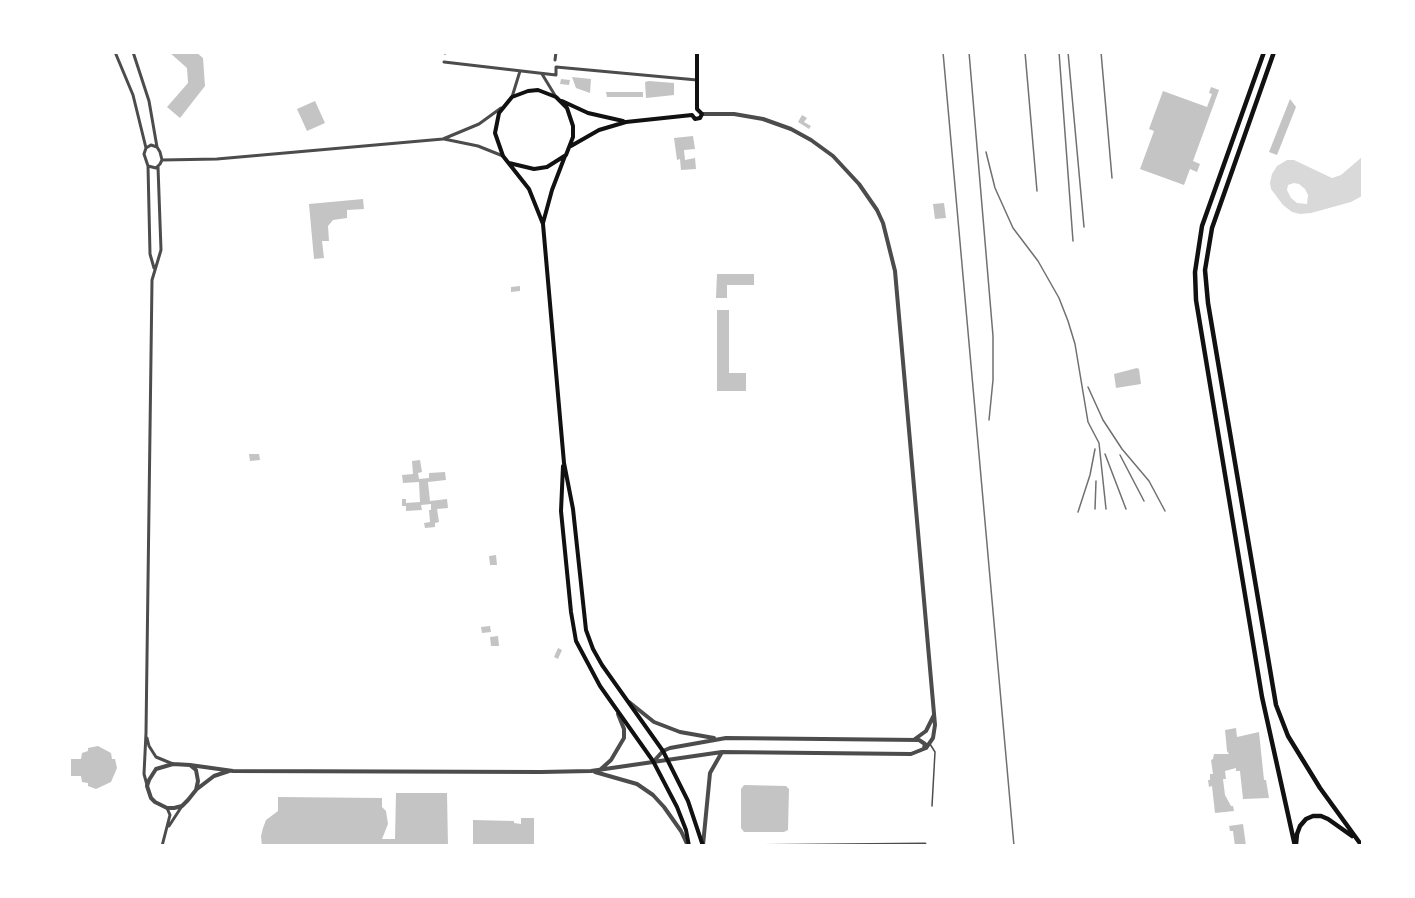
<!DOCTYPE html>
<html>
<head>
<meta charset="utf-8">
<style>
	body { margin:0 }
	#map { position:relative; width:1415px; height:898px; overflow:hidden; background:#fff; font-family:Lora,serif }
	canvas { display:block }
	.frame { position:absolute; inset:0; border:54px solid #fff; pointer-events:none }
</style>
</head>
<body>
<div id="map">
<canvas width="1415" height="898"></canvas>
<div class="frame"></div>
</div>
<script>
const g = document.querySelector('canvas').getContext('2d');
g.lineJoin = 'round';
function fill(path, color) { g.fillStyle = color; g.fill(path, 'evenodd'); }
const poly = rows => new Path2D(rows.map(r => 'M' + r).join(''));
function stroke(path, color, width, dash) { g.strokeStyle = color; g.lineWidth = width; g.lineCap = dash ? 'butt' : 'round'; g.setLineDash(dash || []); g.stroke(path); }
fill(poly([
	[1362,157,1362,196,1351,202,1311,213,1300,214,1292,212,1283,205,1271,189,1270,183,1272,174,1277,166,1287,160,1294,160,1332,178,1341,175],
	[1294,183,1299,184,1305,189,1308,195,1307,204,1297,203,1291,198,1287,190,1288,185]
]), '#d9d9d9');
fill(poly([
	[169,52,196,52,203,58,205,86,180,118,167,107,188,83,187,68],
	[572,77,591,79,590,93,576,88],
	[561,79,570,80,569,85,560,84],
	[649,81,674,83,674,95,646,98,645,82],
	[1211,87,1219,90,1193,161,1200,164,1197,172,1190,169,1184,185,1140,169,1154,131,1149,129,1163,91,1207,107,1212,94,1209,93],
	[606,92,643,92,643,97,607,97],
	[1290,99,1296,107,1277,155,1269,152],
	[315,101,325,123,307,131,297,109],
	[802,115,807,118,804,122,811,126,809,129,798,122],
	[693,136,695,149,684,150,685,160,695,158,696,169,681,170,680,159,677,160,674,138],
	[363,199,364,209,347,210,347,218,333,220,328,226,329,241,322,241,324,258,314,259,309,204],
	[944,203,946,218,935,219,933,204],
	[717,274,754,274,754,285,727,285,727,298,716,298],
	[520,286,520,291,511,292,511,287],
	[717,310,729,310,729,373,746,373,746,391,717,391],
	[1137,368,1139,369,1141,384,1116,388,1114,374],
	[249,454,259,454,260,460,250,461],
	[420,460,422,472,418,473,419,479,429,478,429,473,445,472,446,480,428,482,430,501,447,499,448,508,437,509,439,522,435,523,435,527,425,528,424,523,430,522,429,510,431,510,431,504,421,505,422,510,406,511,406,506,402,506,402,499,406,499,406,503,420,502,419,482,403,483,402,475,413,474,412,461],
	[496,555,497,565,490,565,489,556],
	[490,626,491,632,482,633,481,627],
	[498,636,499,646,491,646,490,637],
	[558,648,562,650,558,659,554,657],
	[1236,728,1237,737,1259,732,1264,780,1266,780,1269,798,1243,799,1240,771,1236,771,1236,768,1225,771,1226,779,1223,779,1225,795,1231,806,1233,806,1234,811,1215,813,1212,786,1209,787,1208,780,1210,780,1210,774,1213,774,1211,760,1213,759,1214,754,1229,754,1227,751,1225,730],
	[98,746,111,753,112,759,115,759,117,768,111,782,96,789,88,786,88,783,82,782,81,776,71,776,71,759,81,759,82,753,88,751,88,748],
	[744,785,786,786,789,789,788,830,784,832,744,832,741,828,741,789],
	[396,793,447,793,448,846,262,846,261,836,263,828,266,820,278,811,278,797,382,798,382,807,386,811,388,824,382,839,395,839],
	[521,818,534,818,534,846,473,846,473,820,514,821,514,823,521,824],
	[1243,824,1246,846,1235,846,1233,831,1230,831,1229,826]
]), '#c4c4c4');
stroke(poly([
	[930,744,935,752,932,806]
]), '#4c4c4c', 1.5);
stroke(poly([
	[115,52,133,95,146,148],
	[133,52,149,101,157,147],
	[445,53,445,52],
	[555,60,556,52],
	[444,62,556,75,556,67,697,80],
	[542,74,556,97],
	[512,97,520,71],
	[444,139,478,146,503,156],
	[151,145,157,147,160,152,162,160,160,164,156,168,148,166,144,154,146,148,151,145],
	[162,160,217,159,443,139,479,124,501,108],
	[148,166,150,254,154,268],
	[147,738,149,746,156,757,173,764],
	[147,785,144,774,146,733,152,280,161,250,158,167],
	[169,826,182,806],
	[162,846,170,815,167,808],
	[711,846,925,844]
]), '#4c4c4c', 3);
stroke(poly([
	[629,702,654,722,680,732,714,738],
	[915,739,926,731,934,715],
	[654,761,663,751,670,748,726,738,919,740,925,744,924,748],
	[173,764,190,765,196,770,198,781,196,790,188,800,182,806,174,808,167,808,155,802,151,798,147,786,149,780,156,769,173,764],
	[190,765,233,771,541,772,591,771,722,752,911,754,926,748,933,738,935,725,895,271,883,223,877,210,859,184,833,156,811,140,791,129,763,119,734,114,702,114],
	[601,769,611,760,624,738,624,729,618,714],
	[595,772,637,784,653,795,664,807,681,831,688,846],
	[197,789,214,776,229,771],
	[703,845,710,773,722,752]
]), '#4c4c4c', 4);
stroke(poly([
	[562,101,588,113,623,121],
	[571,146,599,130,626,122,692,115,695,119,700,118,702,114,697,109,697,52],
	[509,163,534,169,547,167,566,155,573,137,573,126,567,108,556,97,538,90,528,91,512,97,499,113,495,133,503,156,529,189,543,224,564,463,573,509,586,630,593,649,602,665,663,751,688,801,703,846],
	[543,223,552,190,565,156],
	[563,466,561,511,571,612,576,641,600,686,653,761,677,807,686,830,689,846]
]), '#111', 4);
stroke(poly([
	[1264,52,1202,226,1195,272,1196,300,1262,697,1295,846],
	[1274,52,1212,228,1205,270,1208,303,1276,705,1288,736,1320,788,1362,846],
	[1296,844,1297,834,1300,826,1306,819,1313,816,1321,816,1328,819,1352,836]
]), '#111', 4.5);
stroke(poly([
	[943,52,1014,846],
	[969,52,993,336,993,380,989,420],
	[1025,52,1037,191],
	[1059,52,1073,241],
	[1068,52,1084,227],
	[1101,52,1112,178],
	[986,152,995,188,1013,228,1038,261,1059,298,1068,321,1075,344,1088,422,1099,443,1106,509],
	[1088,387,1103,420,1122,449,1149,481,1165,511],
	[1105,454,1126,509],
	[1120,455,1144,501],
	[1095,509,1096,481],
	[1078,512,1090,475,1095,449]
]), '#707070', 1.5);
</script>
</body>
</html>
